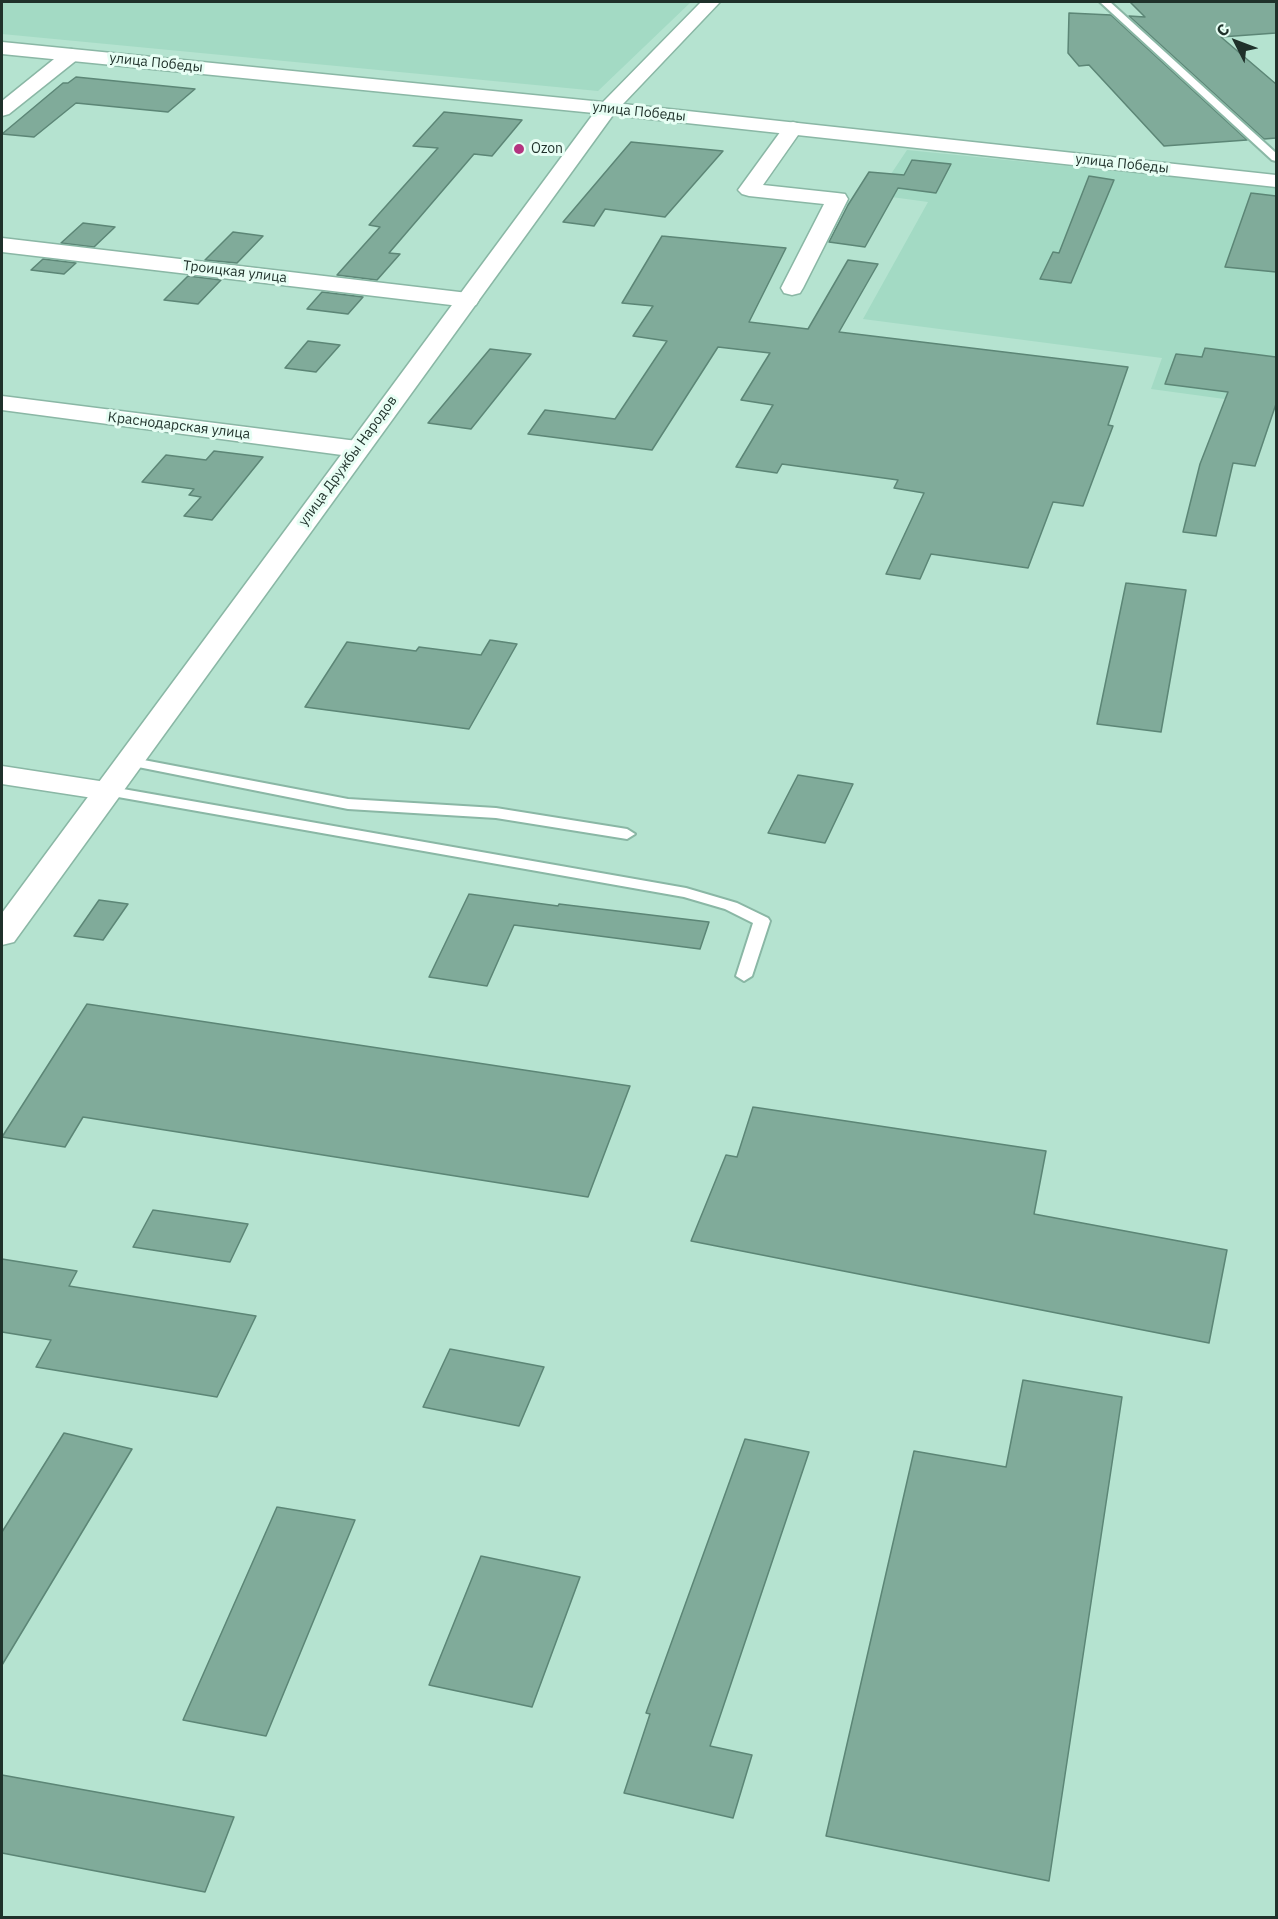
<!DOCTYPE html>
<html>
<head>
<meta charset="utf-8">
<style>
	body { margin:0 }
	#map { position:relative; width:1278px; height:1919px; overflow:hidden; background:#b5e3d0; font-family:"IBM Plex Sans",sans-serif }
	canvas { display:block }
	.frame { position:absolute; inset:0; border:3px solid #1f312a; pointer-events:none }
	.north { position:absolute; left:1206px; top:12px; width:60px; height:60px; -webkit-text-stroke:4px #e7fef4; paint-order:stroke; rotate:312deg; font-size:16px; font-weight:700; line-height:24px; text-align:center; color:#1f312a }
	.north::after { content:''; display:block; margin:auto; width:21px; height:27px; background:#1f312a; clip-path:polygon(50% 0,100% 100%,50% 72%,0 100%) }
</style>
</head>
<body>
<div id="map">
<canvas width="1278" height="1919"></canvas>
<div class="frame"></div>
<div class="north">С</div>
</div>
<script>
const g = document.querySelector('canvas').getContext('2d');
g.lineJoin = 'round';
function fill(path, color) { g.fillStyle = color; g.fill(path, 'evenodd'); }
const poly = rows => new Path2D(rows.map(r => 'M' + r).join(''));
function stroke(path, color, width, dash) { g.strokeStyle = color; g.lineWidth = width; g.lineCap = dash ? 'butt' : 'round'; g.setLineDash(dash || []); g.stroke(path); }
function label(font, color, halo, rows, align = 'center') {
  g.font = font + ' "IBM Plex Sans",sans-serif'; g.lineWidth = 6; g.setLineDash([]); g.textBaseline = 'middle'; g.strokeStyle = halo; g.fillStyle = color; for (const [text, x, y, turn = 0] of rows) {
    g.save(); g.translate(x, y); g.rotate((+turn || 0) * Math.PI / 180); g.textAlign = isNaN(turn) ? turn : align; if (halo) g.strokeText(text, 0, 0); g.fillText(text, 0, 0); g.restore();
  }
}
fill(poly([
	[2,2,691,2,598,91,2,34],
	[907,150,1276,187,1276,406,1151,389,1162,358,863,319,928,202,877,195]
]), '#a3dac4');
const building = poly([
	[1130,2,1276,2,1276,33,1221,37,1276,84,1276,138,1264,139,1129,16,1145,17,1130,2],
	[1069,13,1111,15,1247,140,1164,146,1089,65,1079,66,1068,53,1069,13],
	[76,77,195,89,168,112,76,103,34,137,2,134,63,83,68,83,76,77],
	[444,112,522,120,492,156,474,154,389,253,400,254,377,280,337,275,380,227,369,225,438,148,413,146,444,112],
	[631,142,723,151,665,217,605,209,594,226,563,222,631,142],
	[912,160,951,164,936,193,898,188,865,247,829,242,848,205,869,172,904,175,912,160],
	[1089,176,1114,180,1071,283,1040,279,1053,252,1059,253,1089,176],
	[1251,193,1276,196,1276,272,1225,267,1251,193],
	[83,223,115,227,94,247,61,243,83,223],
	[233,232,263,236,237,263,205,260,233,232],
	[662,236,786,248,749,322,808,329,848,260,878,264,839,332,1128,367,1108,425,1113,426,1083,506,1053,502,1028,568,931,554,920,579,886,574,924,493,894,488,898,480,782,464,777,473,736,467,773,405,741,400,770,353,718,347,652,450,528,434,545,410,615,419,667,341,633,336,653,306,622,303,662,236],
	[43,259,76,263,64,274,31,270,43,259],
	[188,276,221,280,198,304,164,300,188,276],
	[322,292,363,297,348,314,307,309,322,292],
	[308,341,340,345,316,372,285,368,308,341],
	[1205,348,1276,357,1276,404,1255,466,1233,463,1216,536,1183,532,1200,464,1228,392,1165,384,1176,354,1202,357,1205,348],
	[490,349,531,354,471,429,428,423,490,349],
	[214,451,263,457,212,520,184,516,201,497,189,495,194,489,142,482,166,455,206,460,214,451],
	[1126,583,1186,590,1161,732,1097,724,1126,583],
	[490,640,517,644,469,729,305,707,347,642,416,651,419,647,481,655,490,640],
	[798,775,853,784,825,843,768,833,798,775],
	[469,894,558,906,559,904,709,922,700,949,514,925,487,986,429,977,469,894],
	[99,900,128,904,103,940,74,936,99,900],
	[87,1004,630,1086,588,1197,83,1117,65,1147,2,1137,87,1004],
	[753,1107,1046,1151,1034,1214,1227,1250,1209,1343,691,1241,726,1155,737,1157,753,1107],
	[153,1210,248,1224,230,1262,133,1247,153,1210],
	[2,1259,77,1271,69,1286,256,1316,217,1397,36,1367,51,1340,2,1332,2,1259],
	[450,1349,544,1367,519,1426,423,1407,450,1349],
	[1023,1380,1122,1397,1049,1881,826,1836,914,1451,1006,1467,1023,1380],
	[64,1433,132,1449,2,1665,2,1532,64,1433],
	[745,1439,809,1452,710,1746,752,1755,733,1818,624,1793,650,1714,646,1713,745,1439],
	[277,1507,355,1520,266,1736,183,1720,277,1507],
	[481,1556,580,1577,532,1707,429,1685,481,1556],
	[2,1775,234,1817,205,1892,2,1853,2,1775]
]);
fill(building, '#80ab9a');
stroke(building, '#5c8676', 1.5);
const lane = poly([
	[1100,2,1110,2,1276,153,1276,161,1272,160,1100,2],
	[128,757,348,799,496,808,627,829,635,834,627,839,496,818,348,809,123,764,121,761,128,757],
	[106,786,686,888,737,903,768,918,770,921,752,976,744,981,736,976,753,923,725,909,684,897,101,794,98,791,106,786]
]);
const street = poly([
	[71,49,78,51,80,55,78,59,9,114,2,116,2,101,64,51,71,49],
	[793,122,800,124,803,128,763,185,837,193,845,194,848,199,803,288,800,293,792,295,784,293,781,288,824,204,749,196,742,194,738,190,786,124,793,122],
	[2,238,468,293,476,295,479,300,476,305,468,307,2,252,2,238],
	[2,396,357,441,366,444,370,449,366,454,357,457,2,410,2,396],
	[2,766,106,782,117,785,121,791,117,797,106,800,2,784,2,766]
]);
const secondary = poly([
	[701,2,720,2,623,104,1276,175,1276,187,613,115,14,942,2,945,2,913,594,113,2,54,2,42,603,102,701,2]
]);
stroke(lane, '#8ab7a5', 4);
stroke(street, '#8ab7a5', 3);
stroke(secondary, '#8ab7a5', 3);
fill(lane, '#fff');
fill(street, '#fff');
fill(secondary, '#fff');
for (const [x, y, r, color] of [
	[519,149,6,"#b43480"]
]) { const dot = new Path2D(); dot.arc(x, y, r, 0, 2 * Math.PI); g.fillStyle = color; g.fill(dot); stroke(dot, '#e7fef4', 2); }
label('14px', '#1f312a', '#e7fef4', [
	["улица Победы",156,63,6],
	["улица Победы",639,112,6],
	["улица Победы",1122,164,6],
	["Троицкая улица",235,272,7],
	["Краснодарская улица",179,426,7],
	["улица Дружбы Народов",348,461,-54]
]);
label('14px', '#1f312a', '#e7fef4', [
	["Ozon",531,149]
], 'left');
</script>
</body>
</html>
